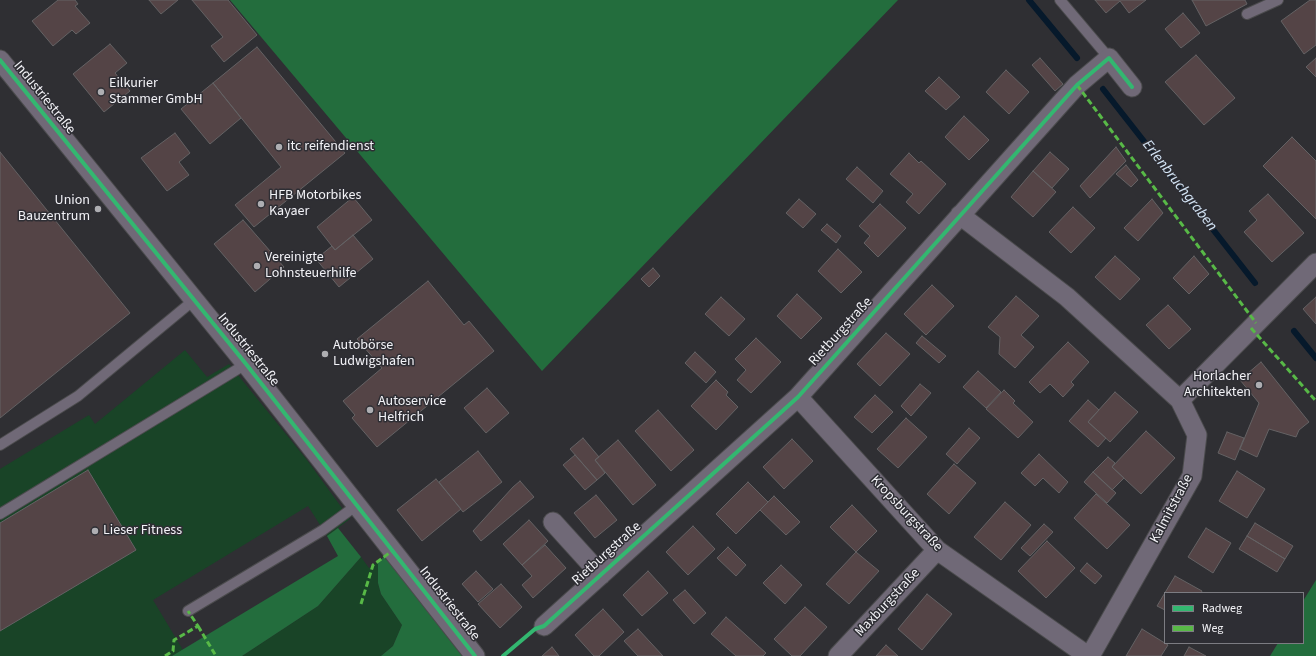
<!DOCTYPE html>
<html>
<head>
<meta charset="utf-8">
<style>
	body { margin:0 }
	#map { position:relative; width:1316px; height:656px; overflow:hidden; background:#2f2f33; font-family:"Source Sans 3",sans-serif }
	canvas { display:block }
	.legend { position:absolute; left:1164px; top:592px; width:140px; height:52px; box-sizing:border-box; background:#2e2e34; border:1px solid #7c7c82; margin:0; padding:5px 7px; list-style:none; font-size:12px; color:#f2f2f6 }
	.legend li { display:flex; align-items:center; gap:8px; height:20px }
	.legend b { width:20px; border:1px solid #7c7c82 }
</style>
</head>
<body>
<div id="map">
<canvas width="1316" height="656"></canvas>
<ul class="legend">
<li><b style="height:5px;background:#33b770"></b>Radweg</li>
<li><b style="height:5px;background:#58b947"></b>Weg</li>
</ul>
</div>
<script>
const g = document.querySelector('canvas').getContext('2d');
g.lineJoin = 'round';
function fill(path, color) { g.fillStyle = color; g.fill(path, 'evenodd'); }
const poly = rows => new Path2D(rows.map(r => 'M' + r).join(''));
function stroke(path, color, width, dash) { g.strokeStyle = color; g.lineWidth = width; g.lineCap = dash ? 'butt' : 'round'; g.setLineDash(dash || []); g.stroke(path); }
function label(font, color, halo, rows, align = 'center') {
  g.font = font + ' "Source Sans 3",sans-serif'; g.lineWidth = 3; g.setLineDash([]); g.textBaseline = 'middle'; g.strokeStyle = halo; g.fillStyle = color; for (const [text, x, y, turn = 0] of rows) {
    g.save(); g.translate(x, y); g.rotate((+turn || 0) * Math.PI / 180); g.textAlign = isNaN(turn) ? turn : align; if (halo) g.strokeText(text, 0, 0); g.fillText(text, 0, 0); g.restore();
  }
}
fill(poly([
	[185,350,207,377,229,364,307,460,350,519,327,536,308,506,153,600,183,650,172,656,0,656,0,469,89,415,95,424],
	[361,557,369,568,378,562,378,583,381,594,402,625,393,646,381,656,242,656,318,606]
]), '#194427');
fill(poly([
	[230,0,898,0,542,371],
	[338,528,361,557,318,606,242,656,172,656,338,556,327,536],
	[385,556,462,656,381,656,393,646,402,625,381,594,378,583,378,562],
	[1316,580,1316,656,1270,656,1278,643,1303,643,1303,601]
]), '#236d3d');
stroke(poly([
	[1029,0,1077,58],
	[1103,89,1255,283],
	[1294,331,1316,358]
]), '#06192b', 6);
const building = poly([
	[58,0,75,0,78,4,75,6,90,23,76,34,72,30,53,46,32,21,58,0],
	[149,0,178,0,161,14,149,0],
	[192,0,228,0,257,35,224,62,211,46,223,37,192,0],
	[1095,0,1146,0,1129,13,1120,1,1106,13,1095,0],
	[1192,0,1245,0,1247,4,1206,26,1192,0],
	[1310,0,1316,0,1316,45,1304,54,1281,21,1310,0],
	[1183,13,1200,33,1181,48,1165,29,1183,13],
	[110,44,127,63,115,73,130,91,104,112,73,74,110,44],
	[257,47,345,153,254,227,235,205,281,167,213,83,257,47],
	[1196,55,1235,98,1204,125,1165,82,1196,55],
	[1040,58,1063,84,1055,91,1032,65,1040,58],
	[1316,58,1316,77,1306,67,1316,58],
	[1006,70,1029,92,1009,114,986,92,1006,70],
	[939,77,960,97,946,110,925,91,939,77],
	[213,83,241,118,210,144,181,109,213,83],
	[964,116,989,140,969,160,945,137,964,116],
	[175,133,190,153,179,162,189,175,167,191,141,158,175,133],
	[1292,137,1316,161,1316,219,1263,166,1292,137],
	[1116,147,1126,161,1090,198,1080,186,1116,147],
	[0,152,130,313,0,418,0,152],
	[1050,152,1069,169,1052,188,1033,171,1050,152],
	[909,153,919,163,921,161,946,184,919,214,906,202,913,194,890,174,909,153],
	[1126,165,1138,180,1131,187,1116,174,1126,165],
	[857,167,883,191,873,203,846,179,857,167],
	[1033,171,1056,192,1033,217,1011,197,1033,171],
	[1268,194,1304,233,1272,262,1244,232,1257,220,1249,211,1268,194],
	[353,197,372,220,335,250,317,227,353,197],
	[799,199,816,214,803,228,786,213,799,199],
	[1152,199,1163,213,1138,241,1124,228,1152,199],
	[880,204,906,228,878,257,864,243,870,236,859,226,880,204],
	[1073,207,1095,228,1071,253,1049,232,1073,207],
	[243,220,284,267,255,292,214,244,243,220],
	[827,224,841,236,836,243,821,230,827,224],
	[353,235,373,259,339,287,316,259,332,246,335,250,353,235],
	[838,249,862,272,841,293,818,271,838,249],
	[1115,256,1140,279,1120,300,1095,277,1115,256],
	[1194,256,1209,274,1189,294,1173,278,1194,256],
	[653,268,660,276,649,287,641,279,653,268],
	[428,281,464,325,469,321,494,351,377,447,352,418,355,415,343,401,382,368,357,339,428,281],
	[932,285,954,306,926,335,904,314,932,285],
	[797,294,822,318,801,339,777,316,797,294],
	[1016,296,1039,316,1021,335,1034,347,1015,368,999,354,1000,337,988,327,1016,296],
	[721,297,745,319,729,336,705,314,721,297],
	[1316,297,1316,324,1303,309,1316,297],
	[1168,305,1191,329,1169,349,1146,325,1168,305],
	[886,333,910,354,880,386,857,364,886,333],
	[922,336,946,356,939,363,916,343,922,336],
	[756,338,781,362,751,393,737,380,746,370,735,359,756,338],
	[1068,342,1089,362,1071,382,1074,385,1063,397,1050,384,1040,393,1029,382,1068,342],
	[695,352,716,372,706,383,685,363,695,352],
	[1261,362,1309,422,1299,430,1296,437,1269,429,1257,457,1240,449,1259,403,1240,380,1261,362],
	[978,371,1001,392,986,408,963,387,978,371],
	[716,380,728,392,726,395,738,407,716,430,691,406,716,380],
	[920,384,931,393,911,416,901,406,920,384],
	[487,388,509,413,486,433,464,408,487,388],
	[1004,390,1015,401,1013,403,1033,422,1018,438,986,409,1004,390],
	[1115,392,1138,412,1110,442,1088,422,1115,392],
	[875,395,893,412,872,433,854,417,875,395],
	[1088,400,1099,410,1088,422,1106,438,1098,447,1069,421,1088,400],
	[658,410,694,450,671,471,635,431,658,410],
	[906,418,927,437,898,468,877,449,906,418],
	[969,428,980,438,957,464,946,454,969,428],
	[1146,431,1175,458,1141,494,1112,467,1146,431],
	[1227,432,1244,438,1235,460,1218,453,1227,432],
	[583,438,599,457,595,460,605,473,597,480,570,449,583,438],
	[792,439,813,461,784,489,763,467,792,439],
	[618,440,656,485,633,505,595,460,618,440],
	[478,451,502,482,463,512,439,482,478,451],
	[1039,454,1068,482,1059,493,1043,478,1035,486,1021,473,1039,454],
	[575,455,597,480,585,490,563,465,575,455],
	[1108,457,1115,463,1112,467,1124,478,1112,490,1093,472,1108,457],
	[954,464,976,483,949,514,927,494,954,464],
	[88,470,136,550,0,631,0,523,88,470],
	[1237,471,1265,489,1247,518,1219,501,1237,471],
	[1093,472,1116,493,1107,503,1084,482,1093,472],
	[436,479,461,509,422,541,397,510,436,479],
	[520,481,534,497,481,541,473,531,513,487,520,481],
	[748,482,768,502,736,534,716,514,748,482],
	[1096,494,1130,525,1107,549,1074,518,1096,494],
	[596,495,617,520,595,538,574,513,596,495],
	[774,496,800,522,786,535,760,510,774,496],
	[1005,502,1031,525,1001,560,974,537,1005,502],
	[852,505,877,531,856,552,830,527,852,505],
	[529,520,548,541,522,565,503,544,529,520],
	[1255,523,1293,546,1285,559,1247,536,1255,523],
	[1044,524,1053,532,1030,556,1021,548,1044,524],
	[693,526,715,549,688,575,666,552,693,526],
	[1206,528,1231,543,1213,573,1188,557,1206,528],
	[1247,536,1285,559,1277,572,1239,549,1247,536],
	[1047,541,1075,568,1046,598,1018,571,1047,541],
	[545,545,566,568,533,598,522,585,532,576,522,565,545,545],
	[728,547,746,565,736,576,717,558,728,547],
	[856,552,879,571,849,604,826,584,856,552],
	[1087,563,1102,576,1095,584,1080,571,1087,563],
	[781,565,802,585,785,604,763,583,781,565],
	[476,571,493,589,478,602,462,584,476,571],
	[648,571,668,593,642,616,623,595,648,571],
	[1175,576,1202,591,1201,593,1165,593,1165,610,1157,606,1175,576],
	[501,584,522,607,500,628,478,604,501,584],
	[685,590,706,613,694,624,673,600,685,590],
	[927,594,952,614,922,650,898,629,927,594],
	[805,607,827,627,800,656,792,656,774,639,805,607],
	[603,609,624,632,599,656,594,656,575,635,603,609],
	[726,617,766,653,763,656,736,656,711,634,726,617],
	[638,629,663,656,638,656,624,641,638,629],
	[1142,629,1168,645,1161,656,1126,656,1142,629],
	[886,645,898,656,876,656,886,645],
	[552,647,559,656,542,656,552,647],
	[1189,647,1206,656,1184,656,1189,647]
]);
fill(building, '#544446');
stroke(building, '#646264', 1);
const lane = poly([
	[1060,0,1109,58],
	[1247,14,1278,0],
	[0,445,78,396,194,300],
	[0,514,246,364],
	[188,611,323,530,357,505]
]);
const street = poly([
	[0,60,246,364,475,656],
	[960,215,1067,297,1180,400],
	[798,397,937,550,1088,656],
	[553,522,601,575],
	[544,626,798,397,1077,85,1109,58,1132,87],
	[838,656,937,550],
	[1090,656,1192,476,1197,435,1180,400,1316,263]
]);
stroke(lane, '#4b4b4d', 12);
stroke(street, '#4b4b4d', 21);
stroke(lane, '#706977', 10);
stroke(street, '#706977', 19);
stroke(poly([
	[1077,85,1256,323],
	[1251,328,1316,401],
	[361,604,373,565,392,551],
	[198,626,216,656],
	[165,656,173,651,174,640,198,626,188,611]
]), '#58b947', 3, [6, 3]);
stroke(poly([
	[0,60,246,364,475,656],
	[503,656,535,629,544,626,798,397,1077,85,1109,58,1132,87]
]), '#33b770', 4);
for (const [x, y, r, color] of [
	[101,92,4,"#aeaeb2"],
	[279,147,4,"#aeaeb2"],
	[261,204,4,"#aeaeb2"],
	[98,209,4,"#aeaeb2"],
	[257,266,4,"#aeaeb2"],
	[325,354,4,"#aeaeb2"],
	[1259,385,4,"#aeaeb2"],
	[370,410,4,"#aeaeb2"],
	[95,531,4,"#aeaeb2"]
]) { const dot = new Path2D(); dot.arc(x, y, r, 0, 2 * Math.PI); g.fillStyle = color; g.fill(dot); stroke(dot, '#2e2e34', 1.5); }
label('14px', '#f2f2f6', '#2e2e34', [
	["Eilkurier",109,84],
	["Stammer GmbH",109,100],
	["itc reifendienst",287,147],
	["HFB Motorbikes",269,196],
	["Kayaer",269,212],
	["Union",90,201,"right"],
	["Bauzentrum",90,217,"right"],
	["Vereinigte",265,258],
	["Lohnsteuerhilfe",265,274],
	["Autobörse",333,346],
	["Ludwigshafen",333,362],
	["Horlacher",1251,377,"right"],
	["Architekten",1251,393,"right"],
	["Autoservice",378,402],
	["Helfrich",378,418],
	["Lieser Fitness",103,531]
], 'left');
label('14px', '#f2f2f6', '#2e2e34', [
	["Industriestraße",44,98,51],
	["Rietburgstraße",841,332,-48],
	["Industriestraße",248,350,51],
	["Kalmitstraße",1172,509,-62],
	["Kropsburgstraße",906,514,47],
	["Rietburgstraße",607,554,-42],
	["Maxburgstraße",888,603,-47],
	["Industriestraße",449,604,52]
]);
label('italic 15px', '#d4e5f6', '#2e2e34', [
	["Erlenbruchgraben",1179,186,52]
]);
</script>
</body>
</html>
